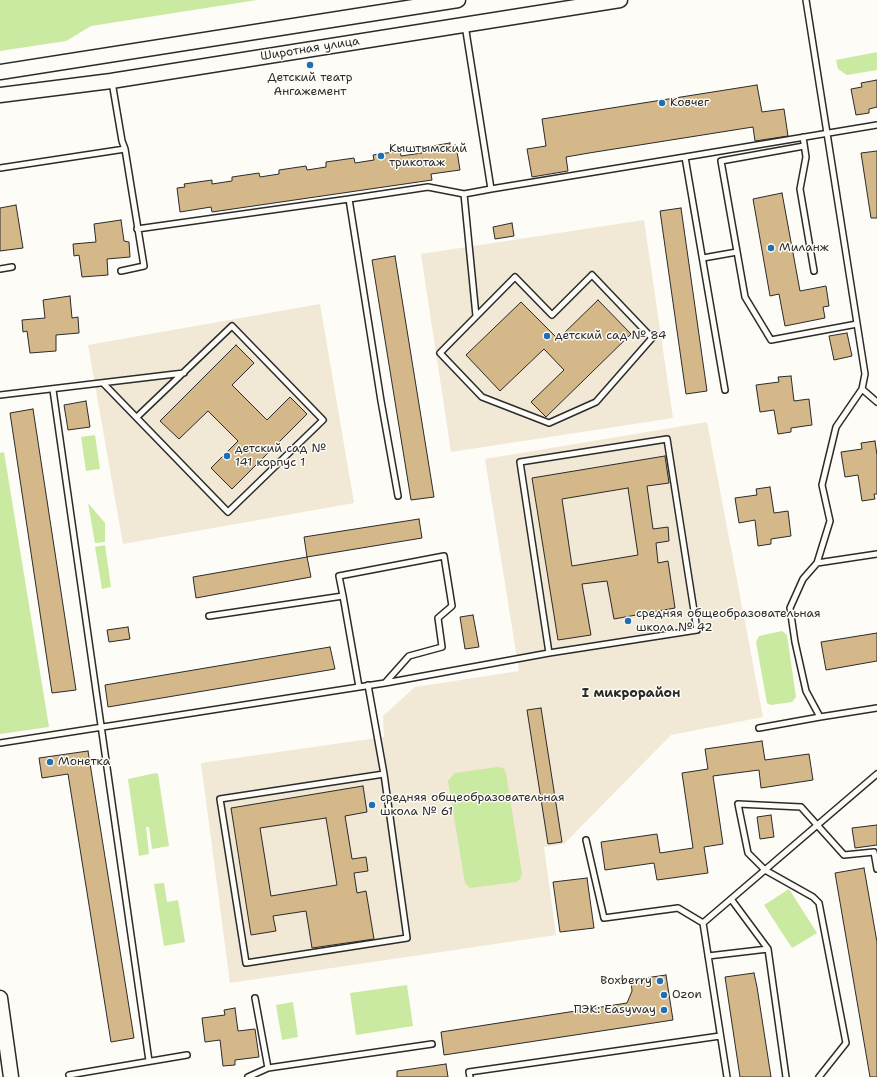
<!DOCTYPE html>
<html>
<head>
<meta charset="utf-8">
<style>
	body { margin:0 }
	canvas { display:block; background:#fdfcf7 }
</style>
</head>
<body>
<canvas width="877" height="1077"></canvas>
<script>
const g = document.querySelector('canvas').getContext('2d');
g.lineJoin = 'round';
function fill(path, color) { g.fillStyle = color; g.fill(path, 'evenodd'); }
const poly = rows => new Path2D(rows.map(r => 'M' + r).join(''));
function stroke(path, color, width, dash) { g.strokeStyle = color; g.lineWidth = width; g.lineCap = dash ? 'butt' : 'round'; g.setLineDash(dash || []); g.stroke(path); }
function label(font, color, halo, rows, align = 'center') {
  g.font = font + ' "Shantell Sans",sans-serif'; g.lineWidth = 3; g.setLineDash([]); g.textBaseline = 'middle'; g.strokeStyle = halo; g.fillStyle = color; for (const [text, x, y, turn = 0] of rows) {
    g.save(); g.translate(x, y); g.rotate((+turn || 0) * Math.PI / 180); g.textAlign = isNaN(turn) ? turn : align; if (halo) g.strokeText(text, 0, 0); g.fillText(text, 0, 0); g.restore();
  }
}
fill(poly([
	[644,220,673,418,451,452,421,254],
	[320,304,354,503,123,544,88,345],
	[707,422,763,717,671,735,564,844,544,847,556,935,230,983,201,763,384,737,383,716,415,687,519,671,485,459]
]), '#f1e8d6');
fill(poly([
	[0,0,257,0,91,26,66,41,0,51],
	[877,52,877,70,847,75,838,69,836,60],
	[95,435,100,469,86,471,81,437],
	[4,452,49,727,0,734,0,453],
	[88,503,105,523,105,542,95,543],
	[105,545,111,587,102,589,95,547],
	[782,631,787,635,796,697,792,702,771,705,767,703,756,642,759,636],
	[498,767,503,768,506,773,522,874,520,879,516,882,470,888,465,883,448,781,455,773],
	[156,773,158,774,169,846,152,849,149,827,146,827,149,854,139,856,128,779],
	[164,883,167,902,178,900,185,942,164,946,154,884],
	[789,889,817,933,792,948,764,905],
	[407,985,413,1026,356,1035,350,993],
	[293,1002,298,1037,282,1040,276,1005]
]), '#cae9a1');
const building = poly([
	[877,80,877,107,869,109,869,113,856,115,851,89,862,87,861,83,877,80],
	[757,85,762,112,784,109,788,136,755,141,753,127,589,153,566,157,568,171,532,177,527,149,546,146,542,119,757,85],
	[450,143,450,146,456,145,460,170,431,174,432,180,212,212,211,207,180,212,177,188,185,187,184,184,212,180,212,184,232,181,232,177,259,173,260,177,279,174,279,170,306,166,307,170,326,167,326,162,354,158,355,163,374,160,373,155,400,151,401,156,422,153,421,148,450,143],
	[877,151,877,218,871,218,861,153,877,151],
	[782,193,800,291,826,286,829,306,823,307,825,318,785,326,779,294,770,296,753,199,782,193],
	[16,205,23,248,0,251,0,208,16,205],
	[681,208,707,391,686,394,660,211,681,208],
	[121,220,124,241,129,242,130,257,107,259,108,275,82,277,79,255,74,256,73,244,96,242,94,224,121,220],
	[512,223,514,236,495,239,493,227,512,223],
	[395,256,434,497,411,500,372,260,395,256],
	[70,296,72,318,78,317,79,333,56,335,56,351,30,353,27,331,23,332,22,320,45,318,43,300,70,296],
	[598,300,631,334,546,417,531,402,564,370,544,349,500,391,466,355,521,302,558,339,598,300],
	[847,333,852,356,834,360,829,336,847,333],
	[236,345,254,363,232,385,267,420,290,397,307,414,232,489,211,468,238,441,208,411,179,439,160,421,236,345],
	[791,376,794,401,809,399,812,425,791,428,791,432,778,434,774,410,760,412,756,385,779,382,778,377,791,376],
	[86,401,90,427,68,430,64,405,86,401],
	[33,409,76,690,52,693,10,413,33,409],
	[875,441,877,455,877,494,874,494,875,499,862,501,858,475,845,477,841,452,862,449,861,443,875,441],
	[665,456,669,483,647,486,653,529,668,527,669,541,656,543,658,563,668,561,675,608,614,619,607,581,582,584,591,635,558,640,532,478,665,456],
	[628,488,638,555,572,566,562,499,628,488],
	[770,487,774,513,788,511,791,536,771,539,771,544,758,546,755,520,739,523,735,498,757,495,756,489,770,487],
	[419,519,422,538,307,557,304,537,419,519],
	[307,557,311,577,196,598,193,577,307,557],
	[473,615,479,647,465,649,460,617,473,615],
	[128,627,130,639,109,642,107,630,128,627],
	[877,633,877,661,826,670,821,642,877,633],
	[330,647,335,669,108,707,105,685,330,647],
	[541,708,562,842,548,844,527,710,541,708],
	[762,741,765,760,809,754,813,780,761,788,759,770,713,776,723,844,704,847,708,873,657,880,654,863,605,870,601,842,657,834,660,853,693,848,682,773,708,769,705,749,762,741],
	[88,751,134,1038,111,1042,68,774,42,778,39,758,88,751],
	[363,786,367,812,345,816,352,859,366,857,368,871,354,873,357,893,366,891,374,939,312,948,306,911,273,916,276,931,251,935,231,808,363,786],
	[326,818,337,885,271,896,260,828,326,818],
	[771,815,774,837,760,839,757,817,771,815],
	[877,825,877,845,855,848,852,828,877,825],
	[864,868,877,942,877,1077,870,1077,835,873,864,868],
	[587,878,594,928,560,932,553,882,587,878],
	[754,973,757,987,771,1077,740,1077,725,977,754,973],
	[666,975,673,1020,444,1055,441,1032,627,1003,632,991,631,980,666,975],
	[235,1008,238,1031,255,1029,259,1057,235,1060,235,1065,223,1066,220,1040,205,1042,202,1018,225,1015,224,1010,235,1008],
	[446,1064,448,1077,397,1077,397,1071,446,1064]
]);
fill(building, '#d5b889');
stroke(building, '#2b2b2b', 1);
const service = poly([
	[806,0,865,374,862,389,836,427,822,485,830,521,817,563,803,579,790,608,795,642,806,691,820,717,877,708],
	[112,82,122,141,125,149,144,266,121,271],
	[803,137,806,157,800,189,814,271],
	[804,146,721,161,745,297,771,340,857,324],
	[0,168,125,149],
	[491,189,685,157],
	[464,194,476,316],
	[137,229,349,199],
	[703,258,737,252],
	[0,269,12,267],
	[592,275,652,338,596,402,549,423,482,397,440,353,515,277,552,315,592,275],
	[103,383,228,512,323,420,232,326,137,417],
	[862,389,877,402],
	[53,390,149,1061],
	[725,390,685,157,877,125],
	[0,395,184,373],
	[667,439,697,630,549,653,520,462,667,439],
	[398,496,381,401,349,199,428,187,464,194,491,189,465,25],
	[817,563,877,554],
	[343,596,339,576,444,556,452,606,438,618,442,647,409,656,385,683,359,687],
	[385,683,549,653],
	[368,685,384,774,407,938,246,963,220,799,384,774],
	[759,728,820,717],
	[0,743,359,687,343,596,209,616],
	[586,840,604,918,678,908,703,923],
	[731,899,768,949,786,1077],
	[708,956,768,949],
	[255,998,268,1068],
	[70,1077,69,1075,187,1055],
	[248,1077,268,1068,432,1044],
	[470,1077,469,1072,720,1036],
	[727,1077,703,923,877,774],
	[819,1077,846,1043,819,903,813,897,765,870,748,853,738,804,801,807,844,855,874,852,877,869]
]);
const secondary = poly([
	[0,72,458,0],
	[0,95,111,81,620,0],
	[0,998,11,1077]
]);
stroke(service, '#2b2b2b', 8);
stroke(secondary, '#2b2b2b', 17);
stroke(service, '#fdfcf7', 5);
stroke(secondary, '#fdfcf7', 14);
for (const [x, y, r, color] of [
	[310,65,4,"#1f6fb2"],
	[662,103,4,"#1f6fb2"],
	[381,156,4,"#1f6fb2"],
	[771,248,4,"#1f6fb2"],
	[547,336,4,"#1f6fb2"],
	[227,456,4,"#1f6fb2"],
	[628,621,4,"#1f6fb2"],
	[50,762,4,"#1f6fb2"],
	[372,805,4,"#1f6fb2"],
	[660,981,4,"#1f6fb2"],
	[664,995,4,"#1f6fb2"],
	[664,1010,4,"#1f6fb2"]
]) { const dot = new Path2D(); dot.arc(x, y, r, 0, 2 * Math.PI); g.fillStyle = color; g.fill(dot); stroke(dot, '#fdfcf7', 1.5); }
label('12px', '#2b2b2b', '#fdfcf7', [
	["Широтная улица",310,49,-9]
]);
label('12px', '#2b2b2b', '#fdfcf7', [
	["Детский театр",310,78,"center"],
	["Ангажемент",310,92,"center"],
	["Ковчег",670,103],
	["Кыштымский",389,149],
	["трикотаж",389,163],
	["Миланж",779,248],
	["детский сад № 84",555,336],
	["детский сад №",235,449],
	["141 корпус 1",235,463],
	["средняя общеобразовательная",636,614],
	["школа № 42",636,628],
	["Монетка",58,762],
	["средняя общеобразовательная",380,798],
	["школа № 61",380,812],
	["Boxberry",652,981,"right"],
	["Ozon",672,995],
	["ПЭК: Easyway",656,1010,"right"]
], 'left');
label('bold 13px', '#2b2b2b', '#fdfcf7', [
	["I микрорайон",631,694]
]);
</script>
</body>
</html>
